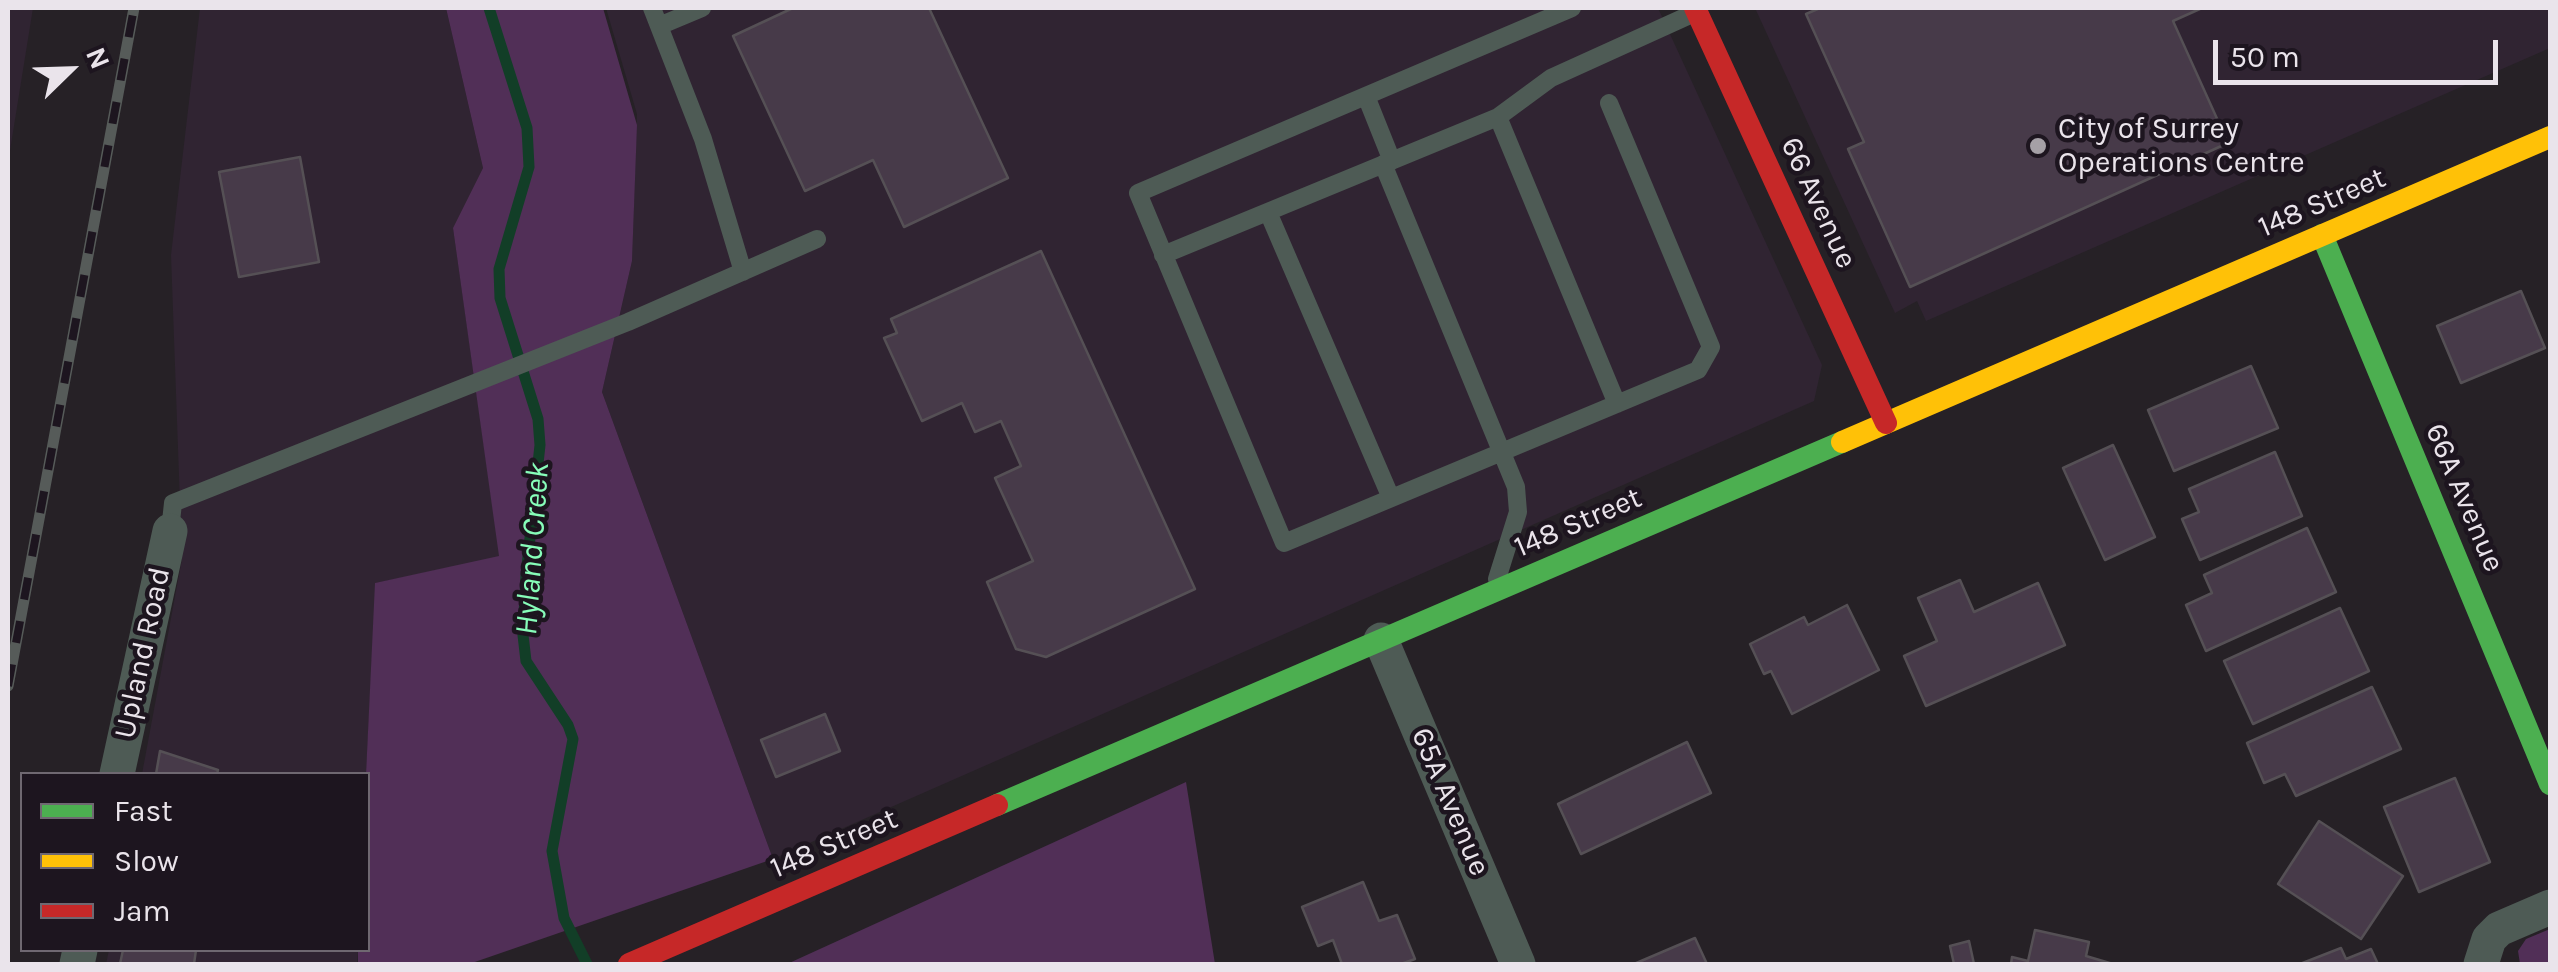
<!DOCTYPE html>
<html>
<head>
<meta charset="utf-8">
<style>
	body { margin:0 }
	#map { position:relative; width:2558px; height:972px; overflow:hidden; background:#262126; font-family:Karla,sans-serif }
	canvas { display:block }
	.frame { position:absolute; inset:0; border:10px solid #eae4eb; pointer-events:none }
	.legend { position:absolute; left:20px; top:772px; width:350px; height:180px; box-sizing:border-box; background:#1d151f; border:2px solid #6f6871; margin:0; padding:12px 18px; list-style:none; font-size:30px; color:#eae4eb }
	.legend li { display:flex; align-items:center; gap:20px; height:50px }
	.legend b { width:50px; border:2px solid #6f6871 }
	.north { position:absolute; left:20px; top:20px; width:100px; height:100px; -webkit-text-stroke:8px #1d151f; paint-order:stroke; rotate:67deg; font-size:28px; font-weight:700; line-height:40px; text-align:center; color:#eae4eb }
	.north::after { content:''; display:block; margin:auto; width:35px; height:45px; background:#eae4eb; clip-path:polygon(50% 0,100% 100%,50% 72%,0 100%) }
	.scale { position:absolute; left:2213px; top:40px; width:285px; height:45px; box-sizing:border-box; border:5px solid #eae4eb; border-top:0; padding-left:12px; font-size:30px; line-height:35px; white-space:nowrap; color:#eae4eb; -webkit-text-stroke:8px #1d151f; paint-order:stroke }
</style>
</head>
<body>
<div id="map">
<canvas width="2558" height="972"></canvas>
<div class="frame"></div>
<ul class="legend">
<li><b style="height:12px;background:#4caf50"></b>Fast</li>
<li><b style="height:12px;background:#ffc107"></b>Slow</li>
<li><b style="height:12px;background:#c62828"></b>Jam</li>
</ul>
<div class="north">N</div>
<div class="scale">50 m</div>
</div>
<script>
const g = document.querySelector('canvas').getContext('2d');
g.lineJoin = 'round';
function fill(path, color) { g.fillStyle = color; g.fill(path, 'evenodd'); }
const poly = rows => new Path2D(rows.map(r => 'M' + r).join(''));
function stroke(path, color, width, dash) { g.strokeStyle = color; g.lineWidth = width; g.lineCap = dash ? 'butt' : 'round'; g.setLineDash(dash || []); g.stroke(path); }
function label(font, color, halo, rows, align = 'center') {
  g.font = font + ' Karla,sans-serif'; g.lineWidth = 9; g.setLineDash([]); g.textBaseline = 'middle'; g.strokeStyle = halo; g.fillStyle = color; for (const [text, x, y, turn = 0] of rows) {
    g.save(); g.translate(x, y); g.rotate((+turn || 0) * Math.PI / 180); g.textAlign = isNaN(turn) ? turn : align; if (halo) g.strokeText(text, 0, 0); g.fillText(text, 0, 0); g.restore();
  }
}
fill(poly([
	[8,8,33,8,8,163],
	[200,8,446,8,483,168,453,228,500,557,376,583,366,774,142,774,182,559,171,255],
	[606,8,1658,8,1822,365,1814,401,773,859,602,392,632,261,637,114],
	[1755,8,2550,8,2550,48,1926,321,1917,301,1895,313],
	[109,950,358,950,357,964,106,964]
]), '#302432');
fill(poly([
	[446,8,603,8,637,125,632,261,602,392,773,859,469,964,358,964,358,950,368,950,366,774,375,583,499,556,453,228,483,168],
	[1186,782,1215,964,787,964],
	[2550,929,2550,964,2520,964,2518,951,2526,939]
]), '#512f57');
stroke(poly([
	[489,8,527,128,529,167,499,269,500,298,538,419,540,445,526,575,523,635,526,661,568,725,573,739,552,851,564,918,587,964]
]), '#123e27', 11);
const building = poly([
	[793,8,929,8,1008,178,904,227,873,160,805,191,733,36,793,8],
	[1820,8,2202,8,2173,21,2228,143,1910,287,1848,149,1864,142,1806,14,1820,8],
	[300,157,319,262,239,277,219,172,300,157],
	[1041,251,1195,589,1046,657,1016,649,987,582,1033,561,995,478,1021,466,1001,421,975,432,962,403,922,421,884,338,897,333,891,319,1041,251],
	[2521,291,2545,348,2461,383,2437,326,2521,291],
	[2251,366,2278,428,2174,471,2148,410,2251,366],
	[2113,445,2155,537,2105,560,2063,468,2113,445],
	[2275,452,2302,516,2200,560,2182,519,2199,512,2189,489,2275,452],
	[2307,528,2336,592,2206,651,2186,605,2212,593,2204,575,2307,528],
	[1960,580,1974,612,2038,583,2065,645,1926,706,1904,656,1937,641,1918,598,1960,580],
	[1847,605,1879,670,1792,714,1771,671,1764,674,1750,644,1804,617,1808,625,1847,605],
	[2340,608,2369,671,2253,724,2224,661,2340,608],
	[2372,687,2401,749,2296,796,2285,774,2264,783,2247,743,2372,687],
	[825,714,840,751,776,777,761,740,825,714],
	[1687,742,1711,793,1581,854,1558,804,1687,742],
	[160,751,218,770,217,774,156,774,160,751],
	[2455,778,2490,862,2419,892,2384,807,2455,778],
	[2319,821,2403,876,2361,939,2278,884,2319,821],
	[1363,882,1379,921,1397,915,1415,959,1401,964,1342,964,1333,940,1318,946,1302,907,1363,882],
	[2035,930,2089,942,2086,956,2113,964,2011,964,2012,957,2028,961,2035,930],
	[1695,938,1707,964,1634,964,1695,938],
	[1969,941,1974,964,1954,964,1950,946,1969,941],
	[2341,948,2346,959,2371,949,2378,964,2300,964,2341,948],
	[123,950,196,950,194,964,120,964,123,950]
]);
fill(building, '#473a49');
stroke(building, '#555055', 2.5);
stroke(poly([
	[652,8,703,139,743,272],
	[1572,8,1138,193,1284,543,1698,370,1711,347,1609,103],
	[659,26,702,8],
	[1366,96,1392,161],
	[1498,117,1617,404],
	[1383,164,1516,487,1518,512,1497,579],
	[1268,212,1391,498],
	[1163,255,1498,117,1551,78,1692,14],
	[170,531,173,503,628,322,817,239]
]), '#4e5b55', 18);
stroke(poly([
	[1381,640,1518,964],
	[117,774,170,531],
	[77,964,80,950],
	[2481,964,2489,939,2499,929,2550,907]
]), '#4e5b55', 35);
stroke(poly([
	[2322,235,2550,784],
	[997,805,1842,442]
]), '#4caf50', 22);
stroke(poly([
	[1842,442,2550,137]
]), '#ffc107', 22);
stroke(poly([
	[1695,8,1886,423],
	[629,964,997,805]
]), '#c62828', 22);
const rail = poly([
	[8,686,134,8]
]);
stroke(rail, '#565b59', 11);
stroke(rail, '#1d151f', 8, [22]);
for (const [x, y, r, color] of [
	[2038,146,10,"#a5a0a6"]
]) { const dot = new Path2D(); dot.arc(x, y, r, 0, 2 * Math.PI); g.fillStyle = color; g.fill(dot); stroke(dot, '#1d151f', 4); }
label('30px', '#eae4eb', '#1d151f', [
	["City of Surrey",2058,129],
	["Operations Centre",2058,163]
], 'left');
label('30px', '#eae4eb', '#1d151f', [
	["66 Avenue",1818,203,65],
	["148 Street",2322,203,-23],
	["66A Avenue",2464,498,67],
	["148 Street",1578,523,-23],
	["Upland Road",143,653,-78],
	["65A Avenue",1450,802,67],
	["148 Street",834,844,-23]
]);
label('italic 32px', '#87fdb9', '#1d151f', [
	["Hyland Creek",533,549,-86]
]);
</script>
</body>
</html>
